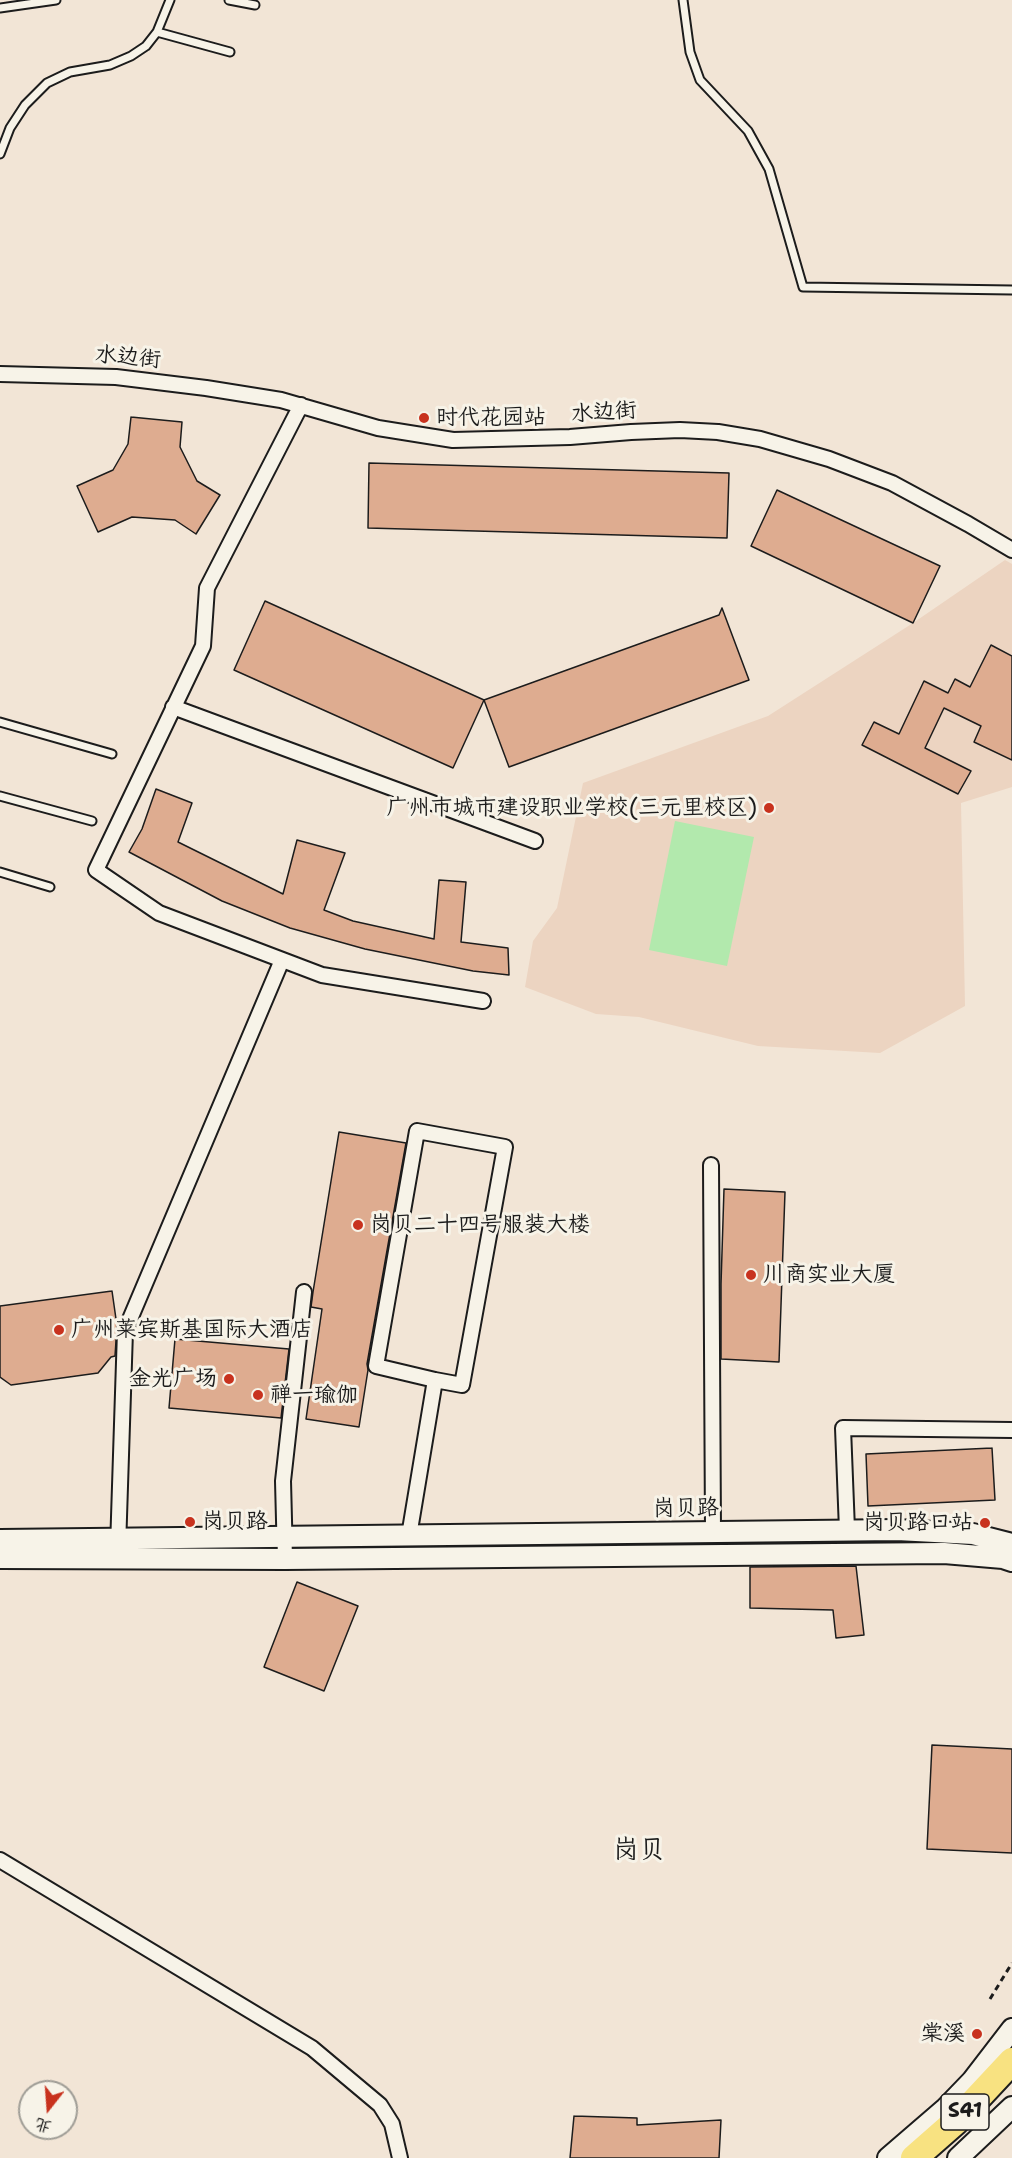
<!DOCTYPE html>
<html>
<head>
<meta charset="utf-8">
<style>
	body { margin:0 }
	#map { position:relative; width:1012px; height:2158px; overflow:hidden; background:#f2e5d6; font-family:"Shantell Sans","LXGW WenKai TC",sans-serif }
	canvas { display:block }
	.north { position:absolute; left:18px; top:2080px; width:60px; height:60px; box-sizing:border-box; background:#f7f3e8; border:2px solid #9f9d96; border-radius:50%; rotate:197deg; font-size:16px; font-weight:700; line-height:24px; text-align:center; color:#1c1c1c }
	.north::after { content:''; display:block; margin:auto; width:21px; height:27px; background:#c8321e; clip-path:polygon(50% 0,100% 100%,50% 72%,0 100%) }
</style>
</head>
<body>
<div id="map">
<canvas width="1012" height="2158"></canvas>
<div class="north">北</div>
</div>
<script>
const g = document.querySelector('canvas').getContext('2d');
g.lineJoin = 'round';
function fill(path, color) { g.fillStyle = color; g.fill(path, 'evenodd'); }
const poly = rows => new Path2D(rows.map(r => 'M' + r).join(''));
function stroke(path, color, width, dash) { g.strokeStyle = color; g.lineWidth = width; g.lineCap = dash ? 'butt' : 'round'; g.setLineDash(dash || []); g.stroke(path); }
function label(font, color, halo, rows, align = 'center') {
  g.font = font + ' "Shantell Sans","LXGW WenKai TC",sans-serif'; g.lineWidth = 6; g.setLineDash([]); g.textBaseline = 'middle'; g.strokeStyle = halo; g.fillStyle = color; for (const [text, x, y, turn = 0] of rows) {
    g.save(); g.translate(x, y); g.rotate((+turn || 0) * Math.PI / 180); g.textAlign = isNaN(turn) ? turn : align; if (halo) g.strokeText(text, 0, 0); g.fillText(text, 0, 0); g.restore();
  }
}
fill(poly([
	[1005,560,1012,564,1012,787,961,803,965,1006,880,1053,758,1046,639,1017,596,1014,525,987,533,941,557,908,583,783,768,716,913,623]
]), '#ecd4c1');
fill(poly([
	[675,821,754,837,727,966,649,950]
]), '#b2e9ad');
const building = poly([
	[131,417,182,422,180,447,197,481,220,495,196,534,175,520,132,517,98,532,77,486,113,470,128,444,131,417],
	[369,463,729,473,727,538,368,528,369,463],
	[777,490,940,566,913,623,751,546,777,490],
	[265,601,484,700,453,768,234,670,265,601],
	[722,608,749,680,509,767,484,700,719,615,722,608],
	[991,645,1012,656,1012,760,974,742,981,726,944,708,925,748,971,771,958,794,862,745,874,722,899,734,924,681,948,693,955,679,970,687,991,645],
	[156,789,192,803,178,842,283,894,297,840,345,853,324,910,353,921,434,939,439,880,466,882,461,942,508,948,509,975,473,971,365,949,290,928,222,901,129,852,142,829,156,789],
	[339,1132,406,1143,367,1364,368,1370,359,1427,306,1419,322,1309,311,1307,313,1292,339,1132],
	[724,1189,785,1192,779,1362,721,1359,721,1284,724,1189],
	[112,1291,117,1326,115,1356,111,1357,98,1373,11,1385,0,1377,0,1306,112,1291],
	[175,1339,289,1349,281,1418,169,1408,175,1339],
	[992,1448,995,1500,868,1506,866,1454,992,1448],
	[856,1566,864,1635,836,1638,833,1610,750,1608,750,1567,856,1566],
	[297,1582,358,1606,324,1691,264,1667,297,1582],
	[932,1745,1012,1749,1012,1853,927,1849,932,1745],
	[574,2116,637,2118,637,2125,721,2120,719,2158,570,2158,574,2116]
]);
fill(building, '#deac90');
stroke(building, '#1c1c1c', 1.5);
const lane = poly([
	[229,0,255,5],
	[683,0,690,52,700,80,748,131,769,169,803,287,1012,290],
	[0,8,56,0],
	[157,32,230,52],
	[0,154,10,128,25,105,47,83,70,72,110,65,131,56,146,46,157,32,170,0],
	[0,722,112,754],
	[0,796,92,821],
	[0,872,50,887]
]);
const street = poly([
	[0,374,116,377,206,388,281,400,378,428,453,440,570,437,631,432,680,430,718,432,760,439,829,459,892,483,968,524,1012,550],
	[301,405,207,588,203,646,96,870,159,913,322,975,483,1001],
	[173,707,535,841],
	[711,1165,713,1532],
	[847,1530,843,1428,1012,1430],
	[409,1536,435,1380,376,1366,417,1131,505,1147,462,1385,435,1380],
	[118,1548,125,1331,282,960],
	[285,1559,283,1481,304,1292],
	[0,1860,312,2048,380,2105,392,2124,400,2158]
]);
const secondary = poly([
	[0,1540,897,1530,973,1534,1012,1544],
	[0,1558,285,1559,944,1553,1003,1558,1012,1561],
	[888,2158,946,2108,972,2081,1012,2029],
	[958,2158,1012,2107]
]);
const highway = poly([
	[914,2158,955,2122,1012,2061]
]);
stroke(lane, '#1c1c1c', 11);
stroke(street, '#1c1c1c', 18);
stroke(secondary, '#1c1c1c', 24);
stroke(highway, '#1c1c1c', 30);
stroke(poly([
	[990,1999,1012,1963]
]), '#1c1c1c', 3, [6, 4.5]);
stroke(lane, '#f7f3e8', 7);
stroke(street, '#f7f3e8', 14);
stroke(secondary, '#f7f3e8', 20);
stroke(highway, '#f8e281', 26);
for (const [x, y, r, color] of [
	[424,418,6,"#c8321e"],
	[769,808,6,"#c8321e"],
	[358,1225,6,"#c8321e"],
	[751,1275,6,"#c8321e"],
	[59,1330,6,"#c8321e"],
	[229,1379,6,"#c8321e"],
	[258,1395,6,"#c8321e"],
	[190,1522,6,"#c8321e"],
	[985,1523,6,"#c8321e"],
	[977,2034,6,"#c8321e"]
]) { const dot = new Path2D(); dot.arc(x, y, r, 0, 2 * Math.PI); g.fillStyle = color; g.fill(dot); stroke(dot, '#f7f3e8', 2); }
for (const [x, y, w] of [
	[965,2112,48]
]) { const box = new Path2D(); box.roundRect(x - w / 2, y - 18, w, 36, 4.5); g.fillStyle = '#f7f3e8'; g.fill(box); stroke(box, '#1c1c1c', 1.5); }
label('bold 21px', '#1c1c1c', null, [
	["S41",965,2112]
]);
label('22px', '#1c1c1c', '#f7f3e8', [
	["水边街",128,358,5],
	["水边街",604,413,-4],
	["岗贝路",686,1509,-1]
]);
label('22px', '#1c1c1c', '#f7f3e8', [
	["时代花园站",436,418],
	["广州市城市建设职业学校(三元里校区)",757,808,"right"],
	["岗贝二十四号服装大楼",370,1225],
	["川商实业大厦",763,1275],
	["广州莱宾斯基国际大酒店",71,1330],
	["金光广场",217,1379,"right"],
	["禅一瑜伽",270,1395],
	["岗贝路",202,1522],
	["岗贝路口站",973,1523,"right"],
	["棠溪",965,2034,"right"]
], 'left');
label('26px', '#1c1c1c', '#f7f3e8', [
	["岗贝",639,1851]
]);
</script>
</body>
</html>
